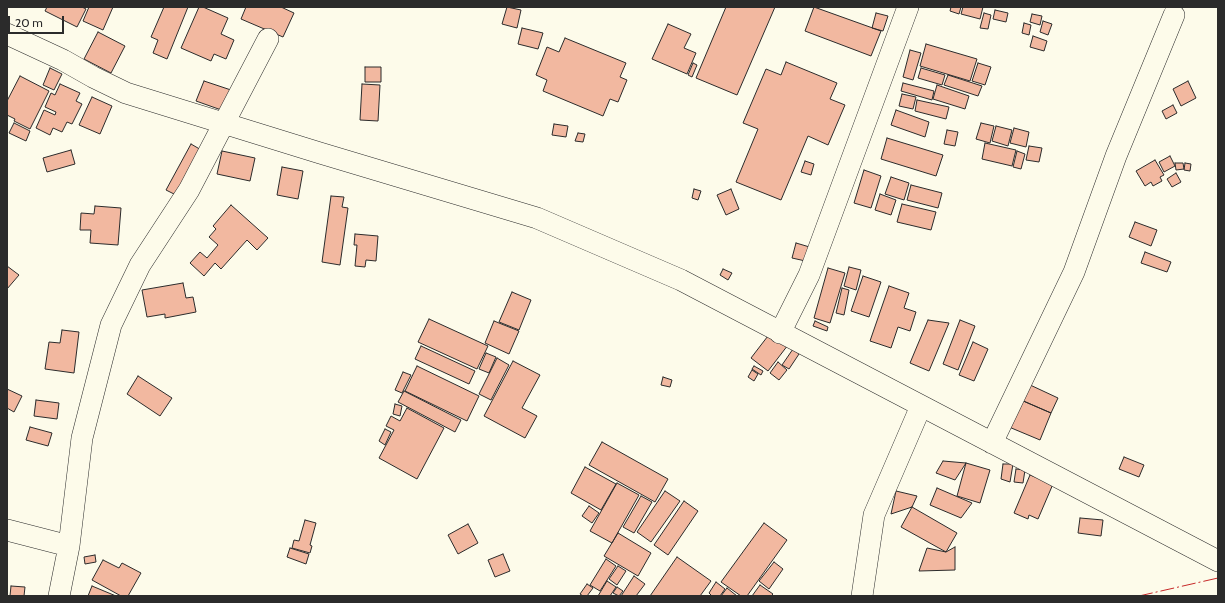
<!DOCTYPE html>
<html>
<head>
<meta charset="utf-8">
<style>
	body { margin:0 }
	#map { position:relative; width:1225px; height:603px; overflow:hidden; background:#fdfbea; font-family:Cabin,sans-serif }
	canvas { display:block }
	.frame { position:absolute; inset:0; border:8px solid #2b2b2b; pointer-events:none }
	.scale { position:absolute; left:8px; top:16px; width:56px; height:18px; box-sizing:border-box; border:2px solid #2b2b2b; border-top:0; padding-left:5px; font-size:12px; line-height:14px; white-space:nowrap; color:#2b2b2b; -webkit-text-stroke:3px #fdfbea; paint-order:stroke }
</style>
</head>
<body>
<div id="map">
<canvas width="1225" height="603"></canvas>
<div class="frame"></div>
<div class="scale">20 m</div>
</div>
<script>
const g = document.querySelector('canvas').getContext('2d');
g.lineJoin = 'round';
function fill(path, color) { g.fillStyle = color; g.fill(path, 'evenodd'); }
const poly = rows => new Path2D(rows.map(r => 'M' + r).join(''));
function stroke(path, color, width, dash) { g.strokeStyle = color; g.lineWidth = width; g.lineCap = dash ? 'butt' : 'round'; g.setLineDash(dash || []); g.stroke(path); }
const building = poly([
	[47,7,82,7,86,9,77,27,45,11,47,7],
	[89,7,113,7,103,30,83,21,89,7],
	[164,7,188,7,167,59,153,53,158,40,151,37,164,7],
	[199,7,203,7,228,18,221,34,234,40,226,59,214,54,211,61,181,48,199,7],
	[246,7,281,7,294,13,283,37,241,19,246,7],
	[507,7,521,10,517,28,502,24,507,7],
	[726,7,775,7,737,95,696,78,726,7],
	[814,7,881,31,871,56,805,31,814,7],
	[951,7,961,7,959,14,950,11,951,7],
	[963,7,983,7,980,19,961,14,963,7],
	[995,10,1008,13,1006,22,993,19,995,10],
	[876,13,888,16,883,31,872,28,876,13],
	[984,13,991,15,988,29,980,28,984,13],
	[1032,14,1042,16,1040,25,1030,22,1032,14],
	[1043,21,1052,24,1048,35,1040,32,1043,21],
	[1024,23,1031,25,1029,35,1022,33,1024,23],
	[668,24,691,34,684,48,696,53,687,74,652,59,668,24],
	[522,28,543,33,538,49,518,44,522,28],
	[98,32,125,46,111,73,84,59,98,32],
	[1033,36,1047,41,1044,51,1030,47,1033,36],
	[565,38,626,63,620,77,627,80,618,102,610,99,603,116,543,91,547,80,536,75,547,47,559,52,565,38],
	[926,44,977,59,970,81,920,66,926,44],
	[910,50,921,53,913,80,903,77,910,50],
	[786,62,837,83,830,99,845,105,828,145,808,136,781,200,736,182,758,129,743,123,766,69,781,75,786,62],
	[693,63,697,65,692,77,688,75,693,63],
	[978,63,991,67,985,85,972,81,978,63],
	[365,67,381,67,381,82,365,82,365,67],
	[50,68,62,74,54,90,43,85,50,68],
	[921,68,945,75,942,85,918,78,921,68],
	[948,75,982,86,978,96,944,85,948,75],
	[20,76,49,91,30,129,14,121,15,119,7,115,7,101,20,76],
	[204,81,234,91,227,112,196,101,204,81],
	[1188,81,1196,98,1181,106,1173,89,1188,81],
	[903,83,934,91,932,100,901,91,903,83],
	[60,84,80,93,76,101,82,104,72,124,67,122,62,132,53,128,50,135,36,128,44,110,55,115,56,112,45,107,51,93,55,95,60,84],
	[362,84,380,85,378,121,360,120,362,84],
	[937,85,969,96,965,109,933,99,937,85],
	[902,94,916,97,913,109,899,106,902,94],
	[92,97,112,106,100,134,79,125,92,97],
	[917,100,949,107,946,119,915,111,917,100],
	[1173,105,1177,113,1166,119,1162,111,1173,105],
	[896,110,929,122,925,137,891,125,896,110],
	[14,123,30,131,26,141,9,133,14,123],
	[981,123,994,126,990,143,976,139,981,123],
	[554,124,568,126,566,137,552,135,554,124],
	[996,126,1012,130,1008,146,992,141,996,126],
	[1014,128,1029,132,1026,147,1010,143,1014,128],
	[947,130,958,132,955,146,944,144,947,130],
	[578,133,585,134,583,142,575,141,578,133],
	[887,138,943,155,936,176,881,159,887,138],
	[985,143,1016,150,1012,166,982,159,985,143],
	[191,144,203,151,178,196,166,190,191,144],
	[1029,146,1042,148,1039,162,1026,160,1029,146],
	[71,150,75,164,47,172,43,158,71,150],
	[222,151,255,158,250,181,217,174,222,151],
	[1017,151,1025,154,1021,169,1013,167,1017,151],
	[1170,156,1175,166,1164,172,1159,162,1170,156],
	[1155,160,1164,175,1160,177,1162,181,1153,186,1151,182,1145,186,1136,171,1155,160],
	[805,161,814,164,811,175,801,172,805,161],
	[1175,163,1183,163,1184,169,1176,170,1175,163],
	[1185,163,1191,164,1190,171,1184,170,1185,163],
	[282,167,303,171,298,199,277,195,282,167],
	[864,170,881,176,871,208,854,203,864,170],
	[1176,173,1181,182,1172,187,1167,179,1176,173],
	[891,177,909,183,904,200,885,194,891,177],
	[911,185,942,193,938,208,907,200,911,185],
	[694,189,701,191,698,200,692,198,694,189],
	[731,189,739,209,726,215,717,195,731,189],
	[880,194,896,200,891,215,875,210,880,194],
	[331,196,344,197,342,207,348,208,340,265,322,262,331,196],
	[902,204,936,212,931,230,897,222,902,204],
	[231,205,268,238,257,250,247,240,221,269,215,263,204,276,190,263,200,252,207,258,218,245,209,237,216,229,213,226,231,205],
	[95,206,121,208,118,245,90,243,91,230,80,230,81,213,94,214,95,206],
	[1135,222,1157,230,1151,246,1129,237,1135,222],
	[355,234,378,236,376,261,366,260,365,267,355,266,357,245,354,245,355,234],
	[796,243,813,248,810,262,792,258,796,243],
	[1145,252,1171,262,1167,272,1141,263,1145,252],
	[7,266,19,275,7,289,7,266],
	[849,267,861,270,856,290,844,286,849,267],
	[828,268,845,273,830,323,814,318,828,268],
	[723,269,732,273,728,280,720,275,723,269],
	[863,276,881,282,869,317,851,311,863,276],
	[183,283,186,298,193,297,196,312,165,318,165,314,147,317,142,290,183,283],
	[889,286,909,293,904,308,916,312,910,331,898,327,891,348,870,341,889,286],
	[842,288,849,290,844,315,836,313,842,288],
	[512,292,531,300,519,330,499,322,512,292],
	[429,319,488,346,477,369,418,342,429,319],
	[928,320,949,323,929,371,910,363,928,320],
	[960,320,975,326,958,370,943,364,960,320],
	[494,321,519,331,509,354,485,343,494,321],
	[815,321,828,327,827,331,813,326,815,321],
	[62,330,79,332,74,373,45,369,49,342,60,343,62,330],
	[771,332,788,345,768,371,751,358,771,332],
	[973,342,988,349,974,381,959,375,973,342],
	[421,346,475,371,469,384,415,359,421,346],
	[793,349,799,354,789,369,782,365,793,349],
	[486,353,496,357,489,373,479,369,486,353],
	[497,358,509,365,491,400,479,394,497,358],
	[513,361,540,375,522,408,537,416,525,438,484,416,513,361],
	[778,362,787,370,779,380,770,373,778,362],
	[417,366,479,396,467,421,405,391,417,366],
	[754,366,763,371,761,375,752,369,754,366],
	[752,370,758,374,754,381,748,377,752,370],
	[403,372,411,375,402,393,395,390,403,372],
	[138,376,172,398,160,416,127,394,138,376],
	[663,377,672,380,670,387,661,385,663,377],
	[1028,384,1058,398,1051,413,1021,400,1028,384],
	[7,389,22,396,14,412,7,408,7,389],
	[404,391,461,420,455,432,398,402,404,391],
	[36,400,59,403,57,419,34,416,36,400],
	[1021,400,1051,413,1040,440,1009,427,1021,400],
	[395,404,402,406,400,416,393,414,395,404],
	[407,408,444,428,417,479,379,458,394,430,386,426,391,416,400,421,407,408],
	[30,427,52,433,48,446,26,440,30,427],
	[385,429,391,432,385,445,379,441,385,429],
	[602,442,668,479,655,502,589,465,602,442],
	[1124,457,1144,465,1139,477,1119,469,1124,457],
	[943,461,966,463,955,480,936,473,943,461],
	[966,463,990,470,980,503,957,496,966,463],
	[1003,464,1013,464,1010,482,1001,479,1003,464],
	[585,467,616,484,601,510,571,493,585,467],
	[1016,469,1025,470,1023,483,1014,482,1016,469],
	[1030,475,1053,484,1038,519,1029,515,1028,519,1014,513,1030,475],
	[617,483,639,495,612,543,590,531,617,483],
	[937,488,972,503,961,518,930,505,937,488],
	[665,491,680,501,651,542,637,532,665,491],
	[896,491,917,496,912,507,891,514,896,491],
	[641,496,652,502,634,533,623,527,641,496],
	[684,501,698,511,668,555,654,545,684,501],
	[589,506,599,513,592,523,582,516,589,506],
	[912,507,957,533,946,552,901,527,912,507],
	[1080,518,1103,520,1101,536,1078,533,1080,518],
	[305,520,316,523,310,545,312,546,310,553,292,548,294,540,299,541,305,520],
	[764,523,787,540,747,596,741,596,721,582,764,523],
	[468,524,478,543,458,554,448,535,468,524],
	[618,533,651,553,638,576,604,556,618,533],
	[955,547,955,570,919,571,927,548,946,552,955,547],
	[290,548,309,554,306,564,287,557,290,548],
	[503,554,510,571,495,577,488,560,503,554],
	[95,555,96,562,85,564,84,557,95,555],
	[677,557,711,581,700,596,650,596,677,557],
	[606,559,616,566,600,591,590,585,606,559],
	[103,560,119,568,122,563,141,573,128,596,121,596,92,580,103,560],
	[774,562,783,569,769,589,759,581,774,562],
	[618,566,626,571,617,585,609,579,618,566],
	[634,576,645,584,636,596,621,596,634,576],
	[607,581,616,587,610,596,598,596,607,581],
	[716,582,725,589,720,596,712,596,709,593,716,582],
	[587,584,593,588,587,596,583,596,580,594,587,584],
	[760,585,773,594,771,596,752,596,760,585],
	[11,586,25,587,24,596,10,596,11,586],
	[92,586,116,596,88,596,92,586],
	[617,587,623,591,619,596,613,593,617,587],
	[727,588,737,596,721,596,727,588]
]);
fill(building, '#f2b8a0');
stroke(building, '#2b2b2b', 1);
const minor = poly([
	[7,34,63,60,93,77,126,93,320,153,537,218,681,280,1218,561],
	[780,333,809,275,908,7],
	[992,443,1074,272,1116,156,1174,15],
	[7,530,69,546,82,438,111,325,140,265,189,190,268,39],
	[59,596,69,546],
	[862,596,874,515,921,406]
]);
stroke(minor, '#2b2b2b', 22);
stroke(minor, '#fdfbea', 21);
stroke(poly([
	[1139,596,1218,578]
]), '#c62828', 1, [14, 3, 2, 3]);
</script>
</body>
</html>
